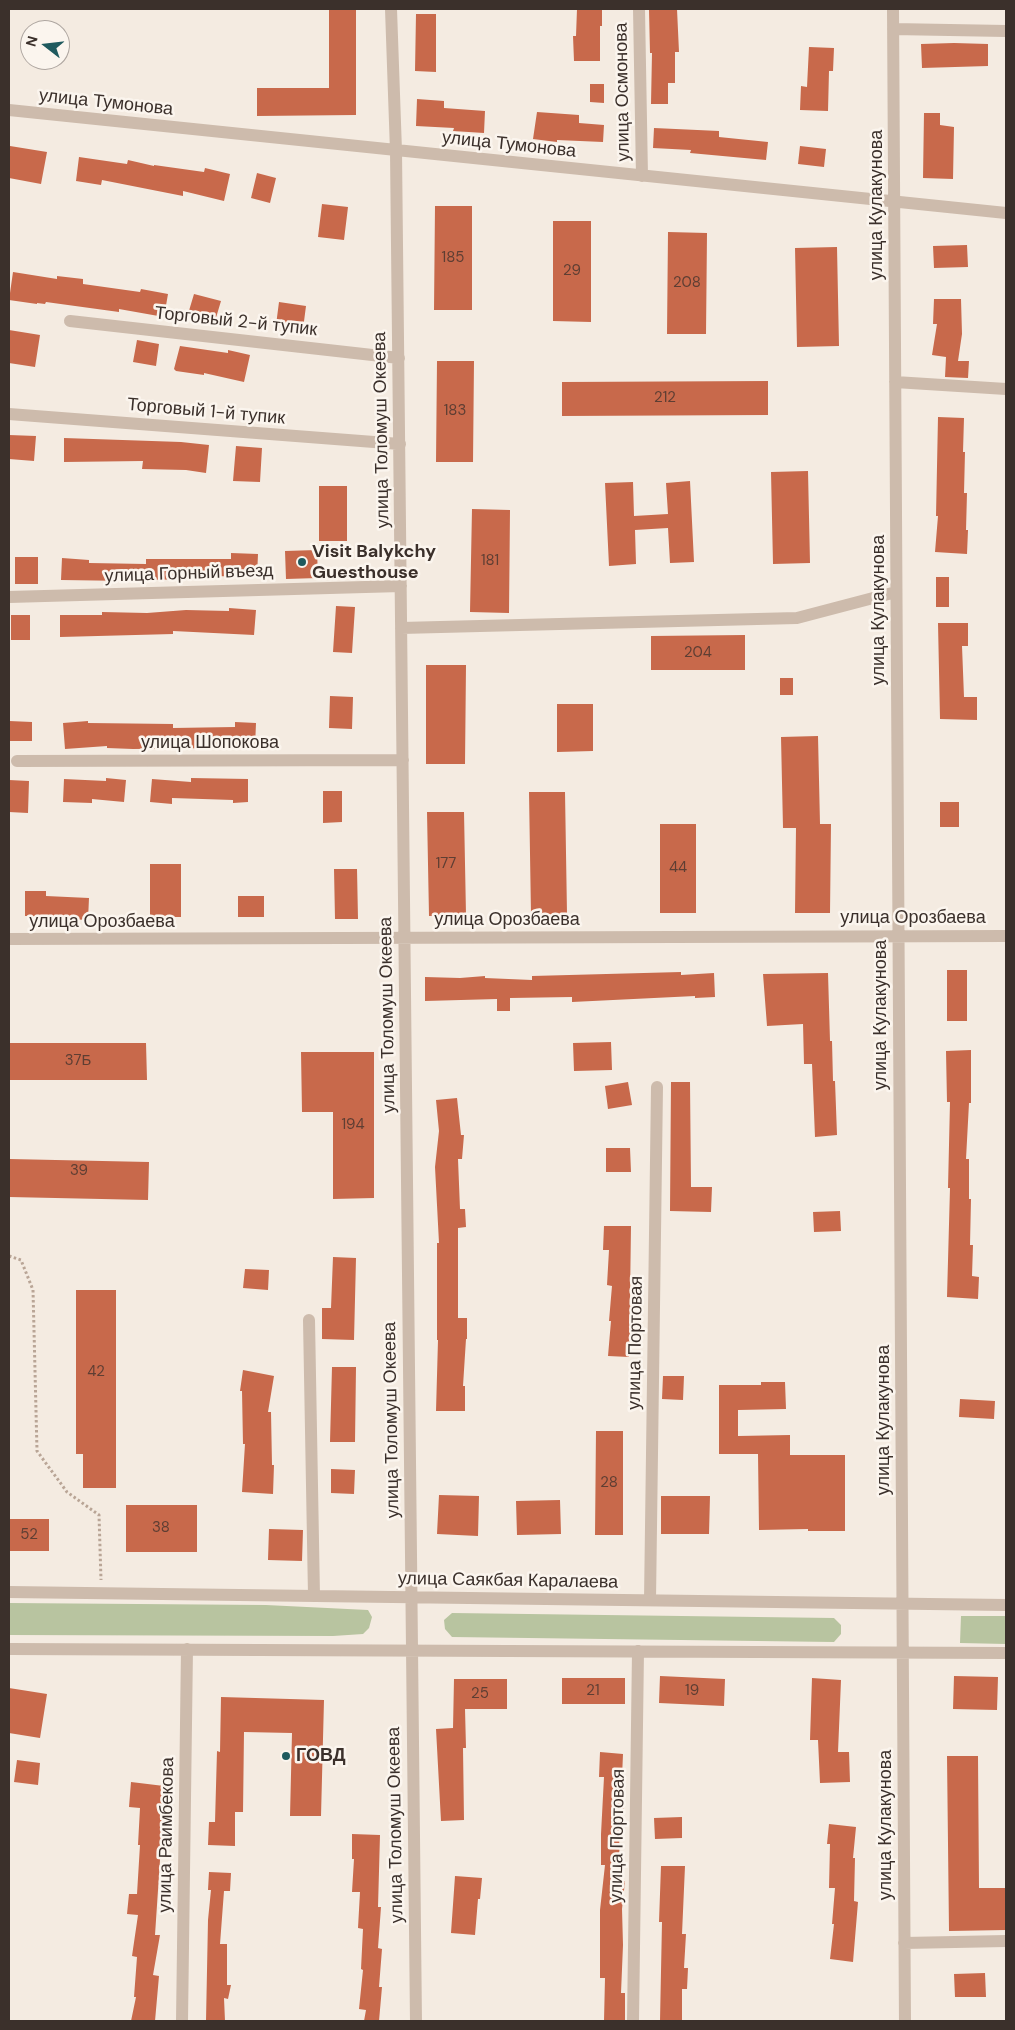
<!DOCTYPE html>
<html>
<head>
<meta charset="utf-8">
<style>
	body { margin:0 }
	#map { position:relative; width:1015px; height:2030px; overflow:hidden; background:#f4ebe1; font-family:"DM Sans",sans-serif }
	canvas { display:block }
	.frame { position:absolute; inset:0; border:10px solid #3b302b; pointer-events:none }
	.north { position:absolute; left:20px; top:20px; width:50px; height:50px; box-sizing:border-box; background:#fbf5ee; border:1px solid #aea6a0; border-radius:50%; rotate:286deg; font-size:14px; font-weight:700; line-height:20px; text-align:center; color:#3b302b }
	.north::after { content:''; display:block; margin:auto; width:18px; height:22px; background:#1f5a5e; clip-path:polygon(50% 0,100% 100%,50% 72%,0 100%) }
</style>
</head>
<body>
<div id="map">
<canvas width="1015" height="2030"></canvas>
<div class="frame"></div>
<div class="north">N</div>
</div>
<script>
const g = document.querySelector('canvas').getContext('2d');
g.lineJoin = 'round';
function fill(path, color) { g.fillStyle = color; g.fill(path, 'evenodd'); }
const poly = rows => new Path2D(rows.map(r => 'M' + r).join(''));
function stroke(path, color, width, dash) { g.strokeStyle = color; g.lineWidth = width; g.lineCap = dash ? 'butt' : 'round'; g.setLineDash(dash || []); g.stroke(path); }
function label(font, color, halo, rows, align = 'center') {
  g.font = font + ' "DM Sans",sans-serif'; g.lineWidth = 5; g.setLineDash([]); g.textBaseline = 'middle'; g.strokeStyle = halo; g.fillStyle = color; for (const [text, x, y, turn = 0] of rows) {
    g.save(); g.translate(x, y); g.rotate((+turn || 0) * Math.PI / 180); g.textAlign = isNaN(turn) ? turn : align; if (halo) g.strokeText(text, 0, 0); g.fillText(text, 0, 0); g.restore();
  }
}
fill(poly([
	[9,1603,266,1605,368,1610,372,1617,369,1628,363,1634,333,1636,9,1635],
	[452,1613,834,1618,841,1625,841,1634,834,1642,452,1637,445,1629,444,1620],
	[961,1616,1006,1616,1006,1644,960,1643]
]), '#b8c4a0');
fill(poly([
	[329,9,356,9,356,115,257,116,257,88,329,88],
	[577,9,602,9,602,26,600,26,600,61,574,61,573,36,576,36],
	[649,9,677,9,679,52,675,52,675,83,668,83,668,104,651,104,652,53,650,53],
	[416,14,436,14,436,72,415,71],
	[954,43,988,44,988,66,922,68,921,44],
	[809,47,834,48,833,71,829,71,828,111,800,110,801,86,807,87],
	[590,84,604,84,604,103,590,102],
	[417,99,444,101,444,108,485,111,484,133,453,131,454,128,416,126],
	[537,112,579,115,579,123,604,125,603,142,557,140,557,142,533,139],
	[924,113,940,113,940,125,954,127,953,179,923,178],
	[654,128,719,131,719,137,768,142,766,160,690,153,691,150,653,148],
	[10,146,47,152,41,184,9,178],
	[800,146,826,149,824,167,798,164],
	[79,157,127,164,128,160,154,166,154,165,204,172,205,168,230,174,224,201,183,191,183,196,102,180,101,185,76,181],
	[257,173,276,178,270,203,251,198],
	[322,204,348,207,344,240,318,237],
	[435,206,472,206,472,310,434,310],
	[553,221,591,221,591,322,553,321],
	[668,232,707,233,706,334,667,334],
	[967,245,968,267,934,268,933,246],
	[837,247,839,346,797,347,795,248],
	[13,272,57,279,57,276,83,279,83,284,140,292,141,289,168,294,164,317,119,309,119,312,46,302,45,304,37,303,37,304,9,300],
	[194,294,221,301,215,321,188,314],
	[934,299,961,299,962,334,958,361,969,361,968,378,945,377,946,357,932,355,937,324,933,324],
	[279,302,306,306,303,329,276,325],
	[9,330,40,335,35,367,9,363],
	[137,340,159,344,156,366,133,362],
	[180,346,228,353,228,350,250,355,244,382,204,373,204,375,176,371,174,369],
	[437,361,474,361,473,462,436,462],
	[768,381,768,415,562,416,562,382],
	[938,417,964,418,963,452,965,452,964,493,967,493,966,530,968,530,967,554,935,552,938,516,936,516],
	[9,435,36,436,34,461,9,459],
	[64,438,181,442,209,445,206,473,186,470,142,469,143,461,64,462],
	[236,446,262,448,260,482,233,481],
	[808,471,810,563,773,564,771,472],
	[690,481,694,562,670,563,668,528,635,530,636,564,609,566,605,483,633,482,634,516,668,514,666,483],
	[319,486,347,486,347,541,319,541],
	[472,509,510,510,509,613,470,612],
	[317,550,318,578,286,579,285,551],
	[231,553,258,554,257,577,213,576,213,579,130,580,130,581,61,580,62,558,89,560,89,563,146,564,146,559,231,559],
	[15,557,38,557,38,584,15,584],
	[936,577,949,577,949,607,936,607],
	[336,606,355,607,352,653,333,652],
	[229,608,256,610,254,635,173,631,173,634,60,637,60,615,102,615,102,612,147,613,186,610,229,611],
	[11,615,30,615,30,640,11,640],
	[938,623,968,623,968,646,962,646,964,697,977,697,977,720,940,719],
	[745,635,745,670,651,670,651,636],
	[426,665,466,665,465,764,426,764],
	[780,678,793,678,793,695,780,695],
	[330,696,353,697,352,729,329,728],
	[557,704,593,704,593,751,557,752],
	[9,721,32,722,32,741,9,741],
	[88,721,88,723,173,724,173,728,235,727,235,722,256,723,255,747,219,745,219,748,133,749,107,748,107,746,65,749,63,723],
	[818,736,820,824,831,824,830,913,795,913,796,828,783,828,781,737],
	[106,778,126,780,124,802,92,799,92,803,63,802,64,779,106,781],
	[191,778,248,779,248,802,233,803,233,800,172,798,172,804,150,802,152,779,191,782],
	[9,780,29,781,28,813,9,812],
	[323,791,342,791,342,822,323,823],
	[529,792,565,792,567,914,531,915],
	[940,802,959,802,959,827,940,827],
	[427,812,464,812,466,915,429,916],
	[660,824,696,824,696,913,660,913],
	[150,864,181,864,181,917,150,917],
	[334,869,357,869,358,919,335,919],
	[25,891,46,891,46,896,89,898,88,920,69,919,69,917,25,916],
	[238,896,264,896,264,917,238,917],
	[947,970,967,970,967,1021,947,1021],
	[681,972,681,975,714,973,715,997,695,998,695,996,572,1002,572,997,510,998,510,1011,497,1011,497,999,425,1001,425,977,460,978,485,976,485,978,532,980,532,976],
	[828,973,830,1041,832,1041,833,1081,835,1081,837,1135,815,1137,812,1064,804,1064,803,1024,767,1026,763,974],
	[611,1042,612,1070,574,1071,573,1043],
	[10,1043,146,1043,147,1080,9,1080],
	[971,1050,971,1103,969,1103,966,1159,969,1159,969,1199,971,1199,970,1245,973,1245,972,1276,979,1277,978,1299,947,1297,950,1188,948,1188,950,1102,947,1102,946,1051],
	[301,1052,374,1052,374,1198,333,1199,333,1112,302,1112],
	[628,1082,632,1105,608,1109,605,1086],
	[671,1082,690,1082,691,1187,712,1187,711,1212,670,1211],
	[457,1098,461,1135,464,1135,462,1159,458,1159,460,1209,465,1209,466,1227,458,1228,458,1318,467,1318,467,1339,466,1339,463,1386,465,1386,465,1411,436,1411,438,1340,437,1340,437,1243,439,1243,435,1167,439,1131,436,1100],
	[606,1148,630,1148,631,1172,606,1172],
	[9,1159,149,1162,148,1200,9,1197],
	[840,1211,841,1231,814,1232,813,1212],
	[604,1226,631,1226,630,1298,633,1298,629,1357,608,1356,611,1321,609,1321,612,1286,607,1285,609,1250,603,1250],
	[333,1257,356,1258,354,1340,322,1339,322,1308,331,1308],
	[245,1269,269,1270,268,1290,243,1288],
	[76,1290,116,1290,116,1488,83,1488,83,1454,76,1454],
	[332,1367,356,1367,355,1442,330,1442],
	[243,1370,274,1376,268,1412,271,1412,272,1465,274,1465,273,1494,242,1492,245,1444,243,1444,242,1391,240,1391],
	[663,1376,684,1376,683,1400,662,1399],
	[761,1382,785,1382,786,1409,738,1410,738,1436,790,1435,790,1455,845,1455,845,1531,808,1531,808,1529,759,1530,758,1454,719,1454,719,1385,761,1385],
	[960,1399,995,1401,994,1419,959,1417],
	[596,1431,623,1431,623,1535,595,1535],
	[331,1469,355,1470,354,1494,331,1493],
	[439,1495,479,1496,478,1536,437,1534],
	[661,1496,710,1496,709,1534,661,1534],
	[560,1500,561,1534,517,1535,516,1501],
	[126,1505,197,1505,197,1552,126,1552],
	[9,1519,49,1519,49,1551,9,1551],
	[269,1529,303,1530,302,1561,268,1560],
	[660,1676,725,1679,724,1706,659,1703],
	[954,1676,998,1677,997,1710,953,1709],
	[562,1678,625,1678,625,1704,562,1704],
	[812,1678,841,1680,838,1752,849,1752,850,1782,820,1783,818,1740,810,1740],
	[454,1679,507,1679,507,1709,465,1709,466,1748,463,1748,464,1820,441,1821,436,1729,453,1728],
	[9,1688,47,1694,40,1738,9,1733],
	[221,1697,324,1700,321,1816,290,1816,292,1733,244,1732,243,1812,235,1812,235,1846,208,1845,209,1822,215,1822,217,1751,220,1752],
	[600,1752,623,1754,621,1801,624,1801,622,1830,619,1830,620,1881,625,1881,622,1909,623,1945,621,1993,625,1993,625,2021,604,2021,605,1978,600,1978,600,1910,605,1865,601,1865,601,1834,604,1777,599,1777],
	[947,1756,978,1756,979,1888,1006,1888,1006,1930,949,1931],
	[17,1760,40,1763,38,1785,14,1782],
	[131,1782,164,1786,160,1820,162,1820,160,1860,155,1935,160,1935,153,1975,159,1976,155,2021,131,2021,136,1997,134,1997,137,1957,132,1956,138,1915,127,1914,129,1894,137,1894,140,1845,138,1845,140,1808,129,1807],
	[682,1817,682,1838,655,1839,654,1818],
	[829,1824,856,1827,853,1858,855,1858,854,1901,858,1902,853,1962,830,1959,834,1924,832,1924,835,1888,829,1888,830,1844,827,1844],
	[352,1834,380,1835,378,1907,381,1907,378,1948,382,1949,379,1987,382,1987,379,2021,364,2021,366,2010,359,2009,363,1970,361,1969,363,1929,358,1928,360,1892,352,1892,354,1859,352,1859],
	[661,1866,685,1866,682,1934,686,1934,684,1968,688,1968,687,1989,682,1989,682,2021,660,2021,662,1922,659,1922],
	[209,1872,231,1873,230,1891,224,1891,220,1944,227,1944,227,1985,231,1985,228,1999,224,1998,225,2021,206,2021,208,1920,211,1890,208,1890],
	[455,1876,482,1878,480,1899,478,1899,475,1935,451,1933],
	[985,1973,986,1997,955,1997,954,1974]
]), '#c8694b');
stroke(poly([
	[9,1256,21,1260,33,1290,37,1451,67,1492,99,1515,101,1580]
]), '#b9a596', 3, [2.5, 2.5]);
stroke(poly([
	[391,9,396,151,416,2021],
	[639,9,642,176],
	[893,9,905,2021],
	[893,29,1006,31],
	[9,110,1006,213],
	[70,321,399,358],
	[895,382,1006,389],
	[9,414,400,444],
	[9,597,401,586],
	[401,628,797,618,896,592],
	[17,761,403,760],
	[9,939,1006,936],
	[309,1320,314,1596],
	[9,1592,1006,1605],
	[650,1600,657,1087],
	[9,1649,1006,1653],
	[904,1943,1006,1941],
	[182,2021,187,1649],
	[633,2021,638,1651]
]), '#cdbbac', 12);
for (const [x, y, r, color] of [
	[302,562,5,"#1f5a5e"],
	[286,1756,5,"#1f5a5e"]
]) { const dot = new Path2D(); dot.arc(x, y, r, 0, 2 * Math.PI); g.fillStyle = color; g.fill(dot); stroke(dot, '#fbf5ee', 2); }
label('15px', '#5e3e33', null, [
	["185",453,258],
	["29",572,271],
	["208",687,283],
	["212",665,398],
	["183",455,411],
	["181",490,561],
	["204",698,653],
	["177",446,864],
	["44",678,868],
	["37Б",78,1061],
	["194",353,1125],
	["39",79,1171],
	["42",96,1372],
	["28",609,1483],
	["38",161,1528],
	["52",29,1535],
	["21",593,1691],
	["19",692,1691],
	["25",480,1694]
]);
label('18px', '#3b302b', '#fbf5ee', [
	["улица Осмонова",623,92,-91],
	["улица Тумонова",106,103,6],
	["улица Тумонова",509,145,6],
	["улица Кулакунова",877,205,-90],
	["Торговый 2-й тупик",236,322,6],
	["Торговый 1-й тупик",206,412,5],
	["улица Толомуш Океева",382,430,-91],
	["улица Горный въезд",189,574,-2],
	["улица Кулакунова",879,610,-90],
	["улица Шопокова",210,743],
	["улица Орозбаева",913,918],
	["улица Орозбаева",507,920],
	["улица Орозбаева",102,922],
	["улица Толомуш Океева",388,1015,-91],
	["улица Кулакунова",881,1015,-90],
	["улица Портовая",636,1343,-89],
	["улица Толомуш Океева",392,1420,-91],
	["улица Кулакунова",884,1420,-90],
	["улица Саякбая Каралаева",508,1581,1],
	["улица Толомуш Океева",396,1825,-91],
	["улица Кулакунова",886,1825,-90],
	["улица Раимбекова",167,1835,-89],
	["улица Портовая",618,1836,-89]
]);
label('bold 18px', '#3b302b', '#fbf5ee', [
	["Visit Balykchy",312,552],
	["Guesthouse",312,573],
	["ГОВД",296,1756]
], 'left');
</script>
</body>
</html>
